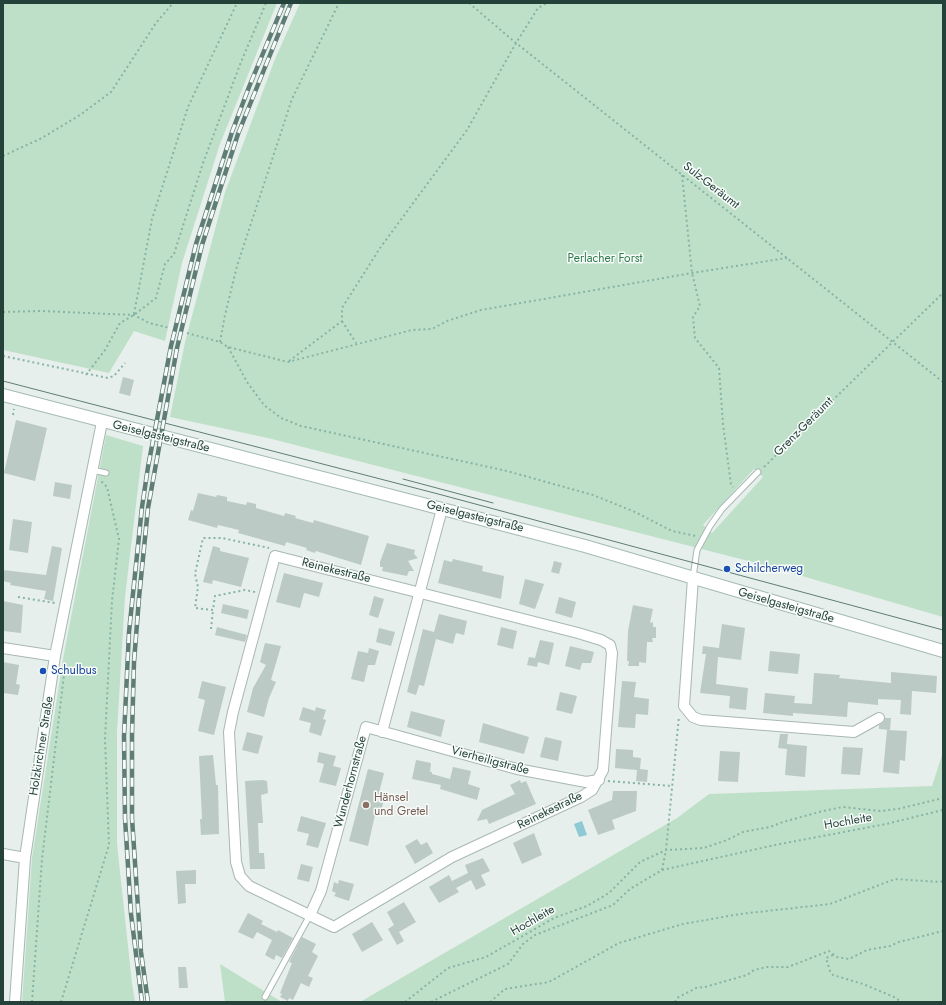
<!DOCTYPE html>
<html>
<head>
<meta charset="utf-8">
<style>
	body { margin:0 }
	#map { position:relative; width:946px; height:1005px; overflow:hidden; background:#e6efeb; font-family:Jost,sans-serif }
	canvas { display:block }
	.frame { position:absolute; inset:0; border:4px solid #24423a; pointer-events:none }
</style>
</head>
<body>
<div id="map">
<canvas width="946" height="1005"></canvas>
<div class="frame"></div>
</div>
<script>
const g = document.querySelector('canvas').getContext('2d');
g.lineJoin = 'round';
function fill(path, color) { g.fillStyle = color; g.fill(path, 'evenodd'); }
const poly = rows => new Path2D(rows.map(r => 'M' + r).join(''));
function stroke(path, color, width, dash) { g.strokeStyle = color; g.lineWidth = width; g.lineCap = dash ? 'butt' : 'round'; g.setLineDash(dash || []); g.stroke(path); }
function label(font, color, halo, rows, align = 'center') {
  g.font = font + ' Jost,sans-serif'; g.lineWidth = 3; g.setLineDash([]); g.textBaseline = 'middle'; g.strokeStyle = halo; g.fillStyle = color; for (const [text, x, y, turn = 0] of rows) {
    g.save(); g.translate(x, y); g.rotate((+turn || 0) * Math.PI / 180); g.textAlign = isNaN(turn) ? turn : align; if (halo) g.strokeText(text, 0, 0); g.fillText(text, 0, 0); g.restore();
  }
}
fill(poly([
	[3,3,277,3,220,144,182,263,165,341,134,331,109,373,3,350],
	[300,3,943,3,943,617,764,565,268,438,170,417,185,342,225,192,275,59],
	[754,469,763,477,712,533,703,525],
	[106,435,143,446,125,597,117,732,117,844,132,983,135,1002,22,1002,32,858,63,659],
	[943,752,943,1002,360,1002,677,818,709,794,932,786],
	[220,964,282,1002,225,1002]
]), '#bfe0c8');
fill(poly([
	[582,821,587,835,579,837,574,824]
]), '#8ec9d4');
fill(poly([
	[123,377,134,380,130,396,119,393],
	[16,420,47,428,35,481,4,473],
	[55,482,72,485,70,499,53,496],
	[198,493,216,497,217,495,227,497,227,501,246,505,247,502,256,504,256,508,284,516,285,513,296,516,295,518,313,523,314,520,369,536,361,565,316,551,315,553,306,550,307,548,286,542,285,546,238,533,239,530,218,525,217,528,188,520,191,510,193,511],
	[13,519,32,522,28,553,9,550],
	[387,543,415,550,414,554,418,558,408,561,414,571,409,571,407,576,382,571,383,567,380,567,380,562],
	[52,546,62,548,53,601,44,599,46,591,10,585,11,583,3,581,3,570,46,575],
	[213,546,220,548,220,551,249,558,241,587,213,580,212,584,203,582],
	[453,559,483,566,482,571,504,576,501,599,438,583,444,560,452,562],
	[554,561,562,563,559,574,551,572],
	[284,573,323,583,319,597,304,593,300,608,276,602],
	[525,579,544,584,535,609,519,604],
	[374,596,384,599,378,618,369,615],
	[559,597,576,602,572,618,555,613],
	[3,601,23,605,21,633,3,631],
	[223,604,249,610,247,619,221,613],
	[633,605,653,609,650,623,653,622,653,627,656,627,656,638,652,638,653,642,647,642,646,663,639,662,639,666,628,666,629,661,627,661,628,631],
	[439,614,467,621,464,635,456,633,453,644,436,639,424,686,419,685,416,695,407,692,423,629,434,632],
	[722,624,745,628,741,660,718,657,716,684,748,688,746,710,729,708,730,696,700,693,706,654,702,654,703,646,719,648],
	[217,627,247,635,245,642,215,635],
	[501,627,517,631,513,649,497,645],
	[379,628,395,632,391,646,376,642],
	[540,640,554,643,549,665,538,662,537,667,527,665,529,657,535,658],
	[265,643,281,646,271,680,276,682,269,698,264,717,247,712,253,688,266,665,260,662],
	[570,646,594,652,591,663,582,663,580,670,565,666],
	[369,648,379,651,375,665,368,665,364,682,351,679,358,651,368,653],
	[770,651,800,654,798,674,768,671],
	[3,662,19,665,16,684,20,685,18,695,3,693],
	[891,672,937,676,936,693,912,691,911,715,900,714,901,700,878,699,878,705,848,702,847,717,793,713,793,716,763,713,765,693,795,696,794,703,812,704,814,673,840,675,839,678,891,683],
	[202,681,226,687,214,735,198,731,205,700,198,698],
	[622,681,636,682,634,697,649,699,648,715,636,714,635,728,618,727],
	[560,692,577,696,572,714,556,710],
	[303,707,315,711,316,707,326,710,323,719,326,720,321,736,309,732,311,723,299,720],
	[411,711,445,720,441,737,407,727],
	[885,718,891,718,890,730,879,729,879,725,884,722],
	[483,723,529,737,524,754,479,742],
	[887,730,907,731,905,761,900,760,899,774,883,772],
	[247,732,263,736,258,754,242,750],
	[780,734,788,734,787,744,807,746,805,777,785,775,787,749,778,748],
	[545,737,562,741,558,761,540,757],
	[843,747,863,748,860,775,841,774],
	[616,749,633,750,633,757,641,758,640,769,648,770,647,782,636,781,637,770,615,768],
	[720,751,740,752,738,782,718,781],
	[319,752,336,756,333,766,341,768,336,786,319,782,324,764,317,762],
	[213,755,216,785,218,785,219,834,201,835,200,819,202,819,199,756],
	[416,760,431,763,430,772,432,772,432,774,450,779,453,767,471,771,468,784,480,788,477,800,440,789,441,785,412,779],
	[368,769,384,773,377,801,383,803,380,816,375,815,368,846,349,841],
	[263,780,267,781,268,793,261,795,263,823,258,823,259,853,264,853,265,869,250,869,245,781],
	[520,780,521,783,526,781,536,804,489,824,487,819,477,821,482,810,515,794,510,785],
	[613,791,637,791,636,811,612,820,615,829,598,835,588,810,612,800],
	[301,816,326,823,318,848,306,845,309,834,297,831],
	[534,833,542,855,522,864,513,843],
	[417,839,421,845,427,842,433,853,415,864,405,846],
	[483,858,490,871,481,875,486,885,476,890,471,880,456,888,459,892,439,903,429,887,449,875,452,881,468,873,465,865],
	[301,864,313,867,309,882,297,879],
	[196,870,196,884,185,884,186,903,178,904,176,871],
	[339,880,354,884,349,901,334,896,336,893,332,891,334,882,338,884],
	[404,902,416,922,399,932,404,941,397,945,388,929,394,925,387,912],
	[248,913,263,921,261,924,277,932,278,930,293,938,282,958,276,955,274,960,265,955,272,940,257,932,253,939,238,932],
	[372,922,383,940,362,952,352,934],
	[302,937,316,944,312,952,318,956,308,976,313,978,309,987,301,983,293,1000,289,998,288,1001,280,997,282,994,280,993,292,963,289,962],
	[178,967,186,967,188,988,179,988]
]), '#bbcac4');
const lane = poly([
	[92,470,106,473],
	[693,577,697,550,710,526,722,509,758,472],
	[265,997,310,915]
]);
const street = poly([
	[275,556,578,633,601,640,610,645,612,653,603,770,592,790,581,797,452,857,334,927,249,886,240,876,236,862,229,732,233,712,275,556],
	[693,578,684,706,693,717,701,720,854,732,879,718],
	[3,648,55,656],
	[382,732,442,509],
	[3,854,25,858],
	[310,915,321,891,366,727,517,769,586,782,599,780],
	[15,1002,25,858,55,656,102,422]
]);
const secondary = poly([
	[3,395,585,546,943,651]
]);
stroke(lane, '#a8b8b2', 7);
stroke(street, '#a8b8b2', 12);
stroke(secondary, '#a4bbb3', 14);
stroke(poly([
	[469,3,516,43,943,382],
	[3,156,42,138,80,115,111,92,156,23,173,3],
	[682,175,692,273,700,306,693,317,695,338,719,368,723,424,731,485,733,487],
	[3,312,41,311,134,315,149,323,170,328],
	[134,314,152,219,188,107,237,3],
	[342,321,356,343],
	[187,333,220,342,228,347,288,362,412,330,432,329,447,321,481,310,692,273,787,258],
	[220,342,225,315,237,266,292,99,339,3],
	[228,347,247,382,264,405,281,418,301,426,507,471,557,485,593,495,635,512,672,531,696,536],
	[3,356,108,378,114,376,125,363],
	[289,361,342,321,342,308,380,248,467,130,516,43,538,8,547,3],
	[86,375,105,350,120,323,134,315,156,298,165,264,174,254,203,163,241,62,266,3],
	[13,415,14,409],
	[764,467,943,293],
	[255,592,245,590,215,596,213,610,195,608,198,587,195,574,203,538,222,538,269,548],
	[18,597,55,603],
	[211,629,213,610],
	[608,781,672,786],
	[662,870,666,850,679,716],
	[833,955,826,958,830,971,833,975,863,984,894,997,902,1002],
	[32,1002,42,859,64,675],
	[61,1002,109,845,105,739,112,601,119,539,107,487,101,481],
	[405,1002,448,968,486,957,554,918,587,906,609,893,640,862,666,850,704,848,727,840,743,832,770,827,783,822,823,811,843,807,880,811,898,809,943,798],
	[431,1002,508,964,523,944,535,935,613,905,630,889,662,870,775,845,886,824,943,810],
	[490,1002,505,989,549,982,619,943,683,924,740,914,830,904,895,879,940,882,943,881],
	[675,1002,677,998,696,988,705,987,747,975,754,970,767,967,788,967,829,951,837,957,849,959,867,950,890,946,899,942,943,931]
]), '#86b3a5', 2, [2, 3]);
stroke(lane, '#fff', 5);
stroke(street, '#fff', 10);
stroke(secondary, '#fff', 12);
stroke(poly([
	[3,381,442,495,943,630],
	[403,479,493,503]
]), '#5f7d75', 1);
const rail = poly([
	[142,1002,131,914,125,818,124,736,129,632,142,507,148,467,171,346,196,244,232,132,249,87,284,3],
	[148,1002,141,952,132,818,132,735,134,662,139,598,148,508,177,348,202,245,238,134,291,3]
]);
stroke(rail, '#5f7d75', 4.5);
stroke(rail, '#f7fbf9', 3, [9]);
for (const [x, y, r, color] of [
	[727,569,4,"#1a4fb4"],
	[43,671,4,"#1a4fb4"],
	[366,805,4,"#8d6e63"]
]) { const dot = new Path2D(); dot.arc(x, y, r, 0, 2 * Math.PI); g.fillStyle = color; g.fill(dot); stroke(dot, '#f7fbf9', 1.5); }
label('12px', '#24423a', '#f7fbf9', [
	["Sulz-Geräumt",711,186,38],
	["Grenz-Geräumt",804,427,-45],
	["Geiselgasteigstraße",161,437,14],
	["Geiselgasteigstraße",475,517,14],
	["Reinekestraße",336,571,14],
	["Geiselgasteigstraße",786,606,16],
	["Holzkirchner Straße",42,746,-81],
	["Vierheiligstraße",490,761,15],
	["Wunderhornstraße",351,782,-75],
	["Reinekestraße",550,811,-26],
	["Hochleite",848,822,-10],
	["Hochleite",533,921,-30]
]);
label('12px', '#2d7a4b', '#f7fbf9', [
	["Perlacher Forst",605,259]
]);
label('12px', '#164399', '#f7fbf9', [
	["Schilcherweg",735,569],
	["Schulbus",51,671]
], 'left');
label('12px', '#785e54', '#f7fbf9', [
	["Hänsel",374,798],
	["und Gretel",374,812]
], 'left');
</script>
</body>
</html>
